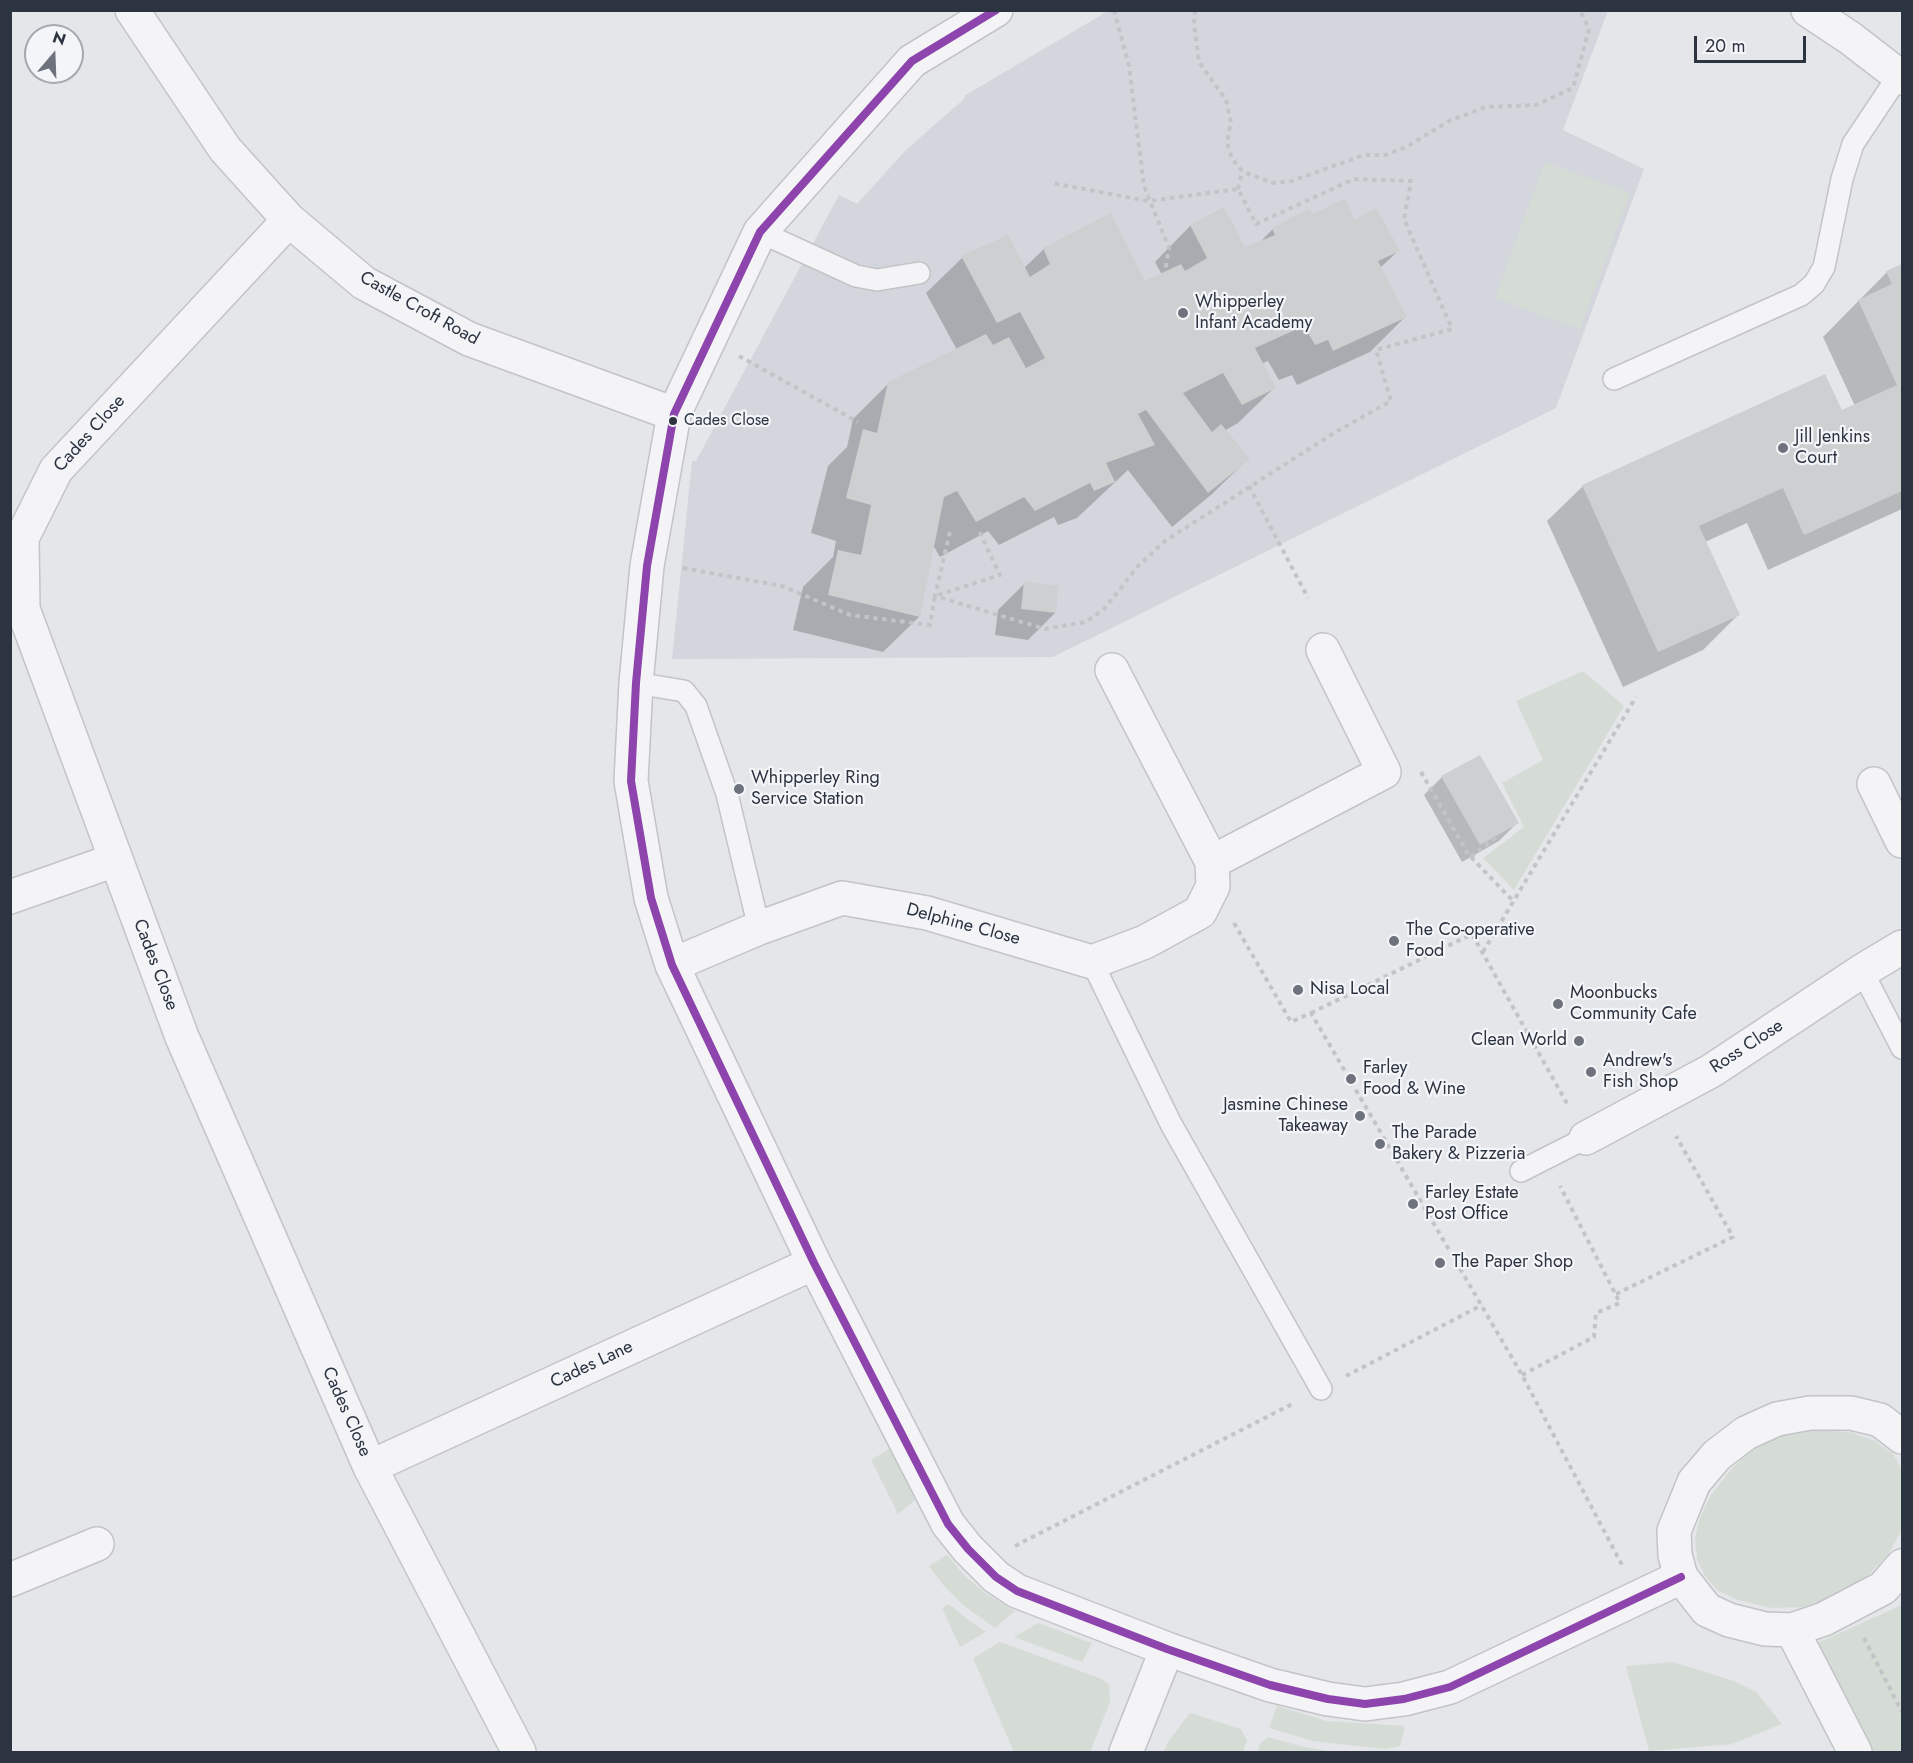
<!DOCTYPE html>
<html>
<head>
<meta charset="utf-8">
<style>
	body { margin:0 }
	#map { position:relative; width:1913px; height:1763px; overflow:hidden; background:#e4e6e9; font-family:Jost,sans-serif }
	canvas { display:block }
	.frame { position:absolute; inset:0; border:12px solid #2d3441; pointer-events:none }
	.north { position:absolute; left:24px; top:24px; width:60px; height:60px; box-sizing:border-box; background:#f3f5f8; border:2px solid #a4a8af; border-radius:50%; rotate:19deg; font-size:16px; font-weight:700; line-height:24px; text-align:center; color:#2d3441 }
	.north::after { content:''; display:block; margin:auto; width:21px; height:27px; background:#6d727c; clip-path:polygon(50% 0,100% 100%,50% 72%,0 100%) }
	.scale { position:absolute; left:1694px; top:36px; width:112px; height:27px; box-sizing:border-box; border:3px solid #2d3441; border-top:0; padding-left:8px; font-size:18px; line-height:21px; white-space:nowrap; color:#2d3441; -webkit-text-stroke:4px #f3f5f8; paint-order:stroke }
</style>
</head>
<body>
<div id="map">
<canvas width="1913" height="1763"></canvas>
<div class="frame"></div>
<div class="north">N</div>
<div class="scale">20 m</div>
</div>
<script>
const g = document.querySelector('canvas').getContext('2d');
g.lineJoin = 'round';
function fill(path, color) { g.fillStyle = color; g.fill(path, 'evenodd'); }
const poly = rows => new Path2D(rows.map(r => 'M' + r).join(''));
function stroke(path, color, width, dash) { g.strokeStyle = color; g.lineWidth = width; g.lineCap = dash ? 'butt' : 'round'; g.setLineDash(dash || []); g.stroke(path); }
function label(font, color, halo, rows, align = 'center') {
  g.font = font + ' Jost,sans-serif'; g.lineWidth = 4.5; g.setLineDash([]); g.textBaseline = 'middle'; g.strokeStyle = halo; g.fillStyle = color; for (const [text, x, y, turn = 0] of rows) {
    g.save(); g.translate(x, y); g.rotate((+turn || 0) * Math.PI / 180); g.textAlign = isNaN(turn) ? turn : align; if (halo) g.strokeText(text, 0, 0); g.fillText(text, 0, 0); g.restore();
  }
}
fill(poly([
	[1108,11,1608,11,1563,130,1644,169,1556,408,1053,657,672,659,692,461,696,461,839,195,857,204,906,150,965,98,964,96]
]), '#d3d6dc');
fill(poly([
	[1545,162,1630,193,1580,329,1495,298],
	[1583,671,1624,706,1514,890,1483,858,1524,827,1502,783,1543,760,1516,701],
	[1816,1430,1850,1432,1875,1441,1893,1454,1902,1470,1902,1529,1889,1553,1865,1579,1835,1596,1804,1607,1772,1608,1738,1600,1718,1591,1705,1576,1697,1559,1695,1538,1700,1518,1711,1495,1733,1467,1752,1450,1782,1436],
	[891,1448,915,1500,898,1514,871,1460],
	[947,1555,964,1575,985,1593,1015,1611,995,1628,963,1605,944,1586,929,1566],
	[949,1604,967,1619,986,1632,960,1647,942,1608],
	[1902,1605,1902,1752,1868,1752,1813,1645],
	[1038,1623,1092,1643,1082,1662,1014,1637],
	[1000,1642,1102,1679,1109,1685,1110,1702,1090,1752,1014,1752,973,1658],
	[1673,1662,1731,1680,1756,1692,1782,1724,1732,1744,1649,1751,1626,1666],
	[1277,1706,1327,1721,1405,1726,1400,1746,1385,1749,1313,1741,1269,1728],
	[1190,1713,1241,1729,1247,1741,1243,1752,1164,1752,1168,1742],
	[1268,1737,1304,1747,1335,1752,1258,1752,1260,1744]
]), '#d5dcd5');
fill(poly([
	[1223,209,1244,249,1259,243,1273,229,1313,216,1354,222,1398,251,1380,268,1405,317,1370,352,1297,385,1292,375,1279,380,1268,361,1261,364,1274,388,1238,423,1224,431,1248,459,1212,494,1172,527,1128,470,1077,518,1058,525,1054,517,999,545,988,531,940,557,933,545,919,617,883,652,793,630,803,587,833,557,836,541,811,533,828,466,847,447,853,419,889,383,957,350,926,293,962,258,1007,237,1024,268,1044,249,1144,283,1162,275,1155,262,1190,226],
	[1902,265,1902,509,1768,570,1747,523,1705,542,1738,615,1703,650,1623,687,1547,521,1583,486,1841,412,1855,406,1823,337,1887,272],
	[1025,583,1055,613,1028,640,995,635,998,610],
	[1442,777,1517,823,1499,841,1462,862,1424,795]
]), '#0003');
fill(poly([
	[1345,198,1354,220,1376,208,1400,251,1378,261,1407,317,1333,351,1328,340,1315,345,1304,326,1255,348,1276,388,1242,405,1223,373,1183,393,1212,432,1221,424,1250,459,1208,493,1146,410,1138,414,1155,445,1106,463,1115,482,1094,491,1090,483,1035,511,1024,497,976,522,957,491,944,497,920,617,828,595,838,550,861,555,871,505,846,498,863,429,877,433,888,382,986,334,993,345,1009,337,1026,368,1045,358,1020,312,997,323,961,256,1008,235,1030,277,1050,264,1043,248,1111,213,1145,281,1181,264,1185,271,1207,258,1190,225,1224,207,1245,247,1275,235,1272,228,1310,208,1313,214],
	[1902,264,1902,491,1804,535,1783,488,1699,526,1740,615,1658,652,1582,485,1825,374,1842,410,1897,385,1858,300,1892,284,1886,271],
	[1024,581,1058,586,1056,613,1021,609],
	[1480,755,1519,823,1480,845,1441,776]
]), '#cdcfd1');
const service = poly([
	[760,232,856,276,877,280,919,273],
	[1614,379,1801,295,1814,284,1824,267,1842,179,1853,144,1899,75],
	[636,683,684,691,696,706,727,794,759,928],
	[1092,962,1171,1124,1321,1389],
	[1862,971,1902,1048],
	[1521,1171,1586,1138]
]);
const minor = poly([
	[132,10,225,149,289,220,364,283,469,339,674,414],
	[996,10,912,61,760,232,674,414,647,566,636,683,631,781,651,898,672,965,814,1263,948,1524,968,1549,996,1577,1017,1591,1167,1649,1270,1685,1328,1699,1365,1704,1404,1699,1450,1687,1681,1577],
	[1808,10,1850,38,1902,78],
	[289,220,56,470,22,538,23,609,182,1037,370,1467,519,1752],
	[1112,670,1212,862],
	[1874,784,1902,841],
	[10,897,115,860],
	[672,965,759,928,842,898,927,913,1092,962,1145,942,1200,912,1213,886,1212,862,1384,772,1323,650],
	[1586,1138,1711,1071,1862,971,1902,947],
	[1902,1437,1880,1420,1851,1413,1810,1413,1777,1419,1746,1433,1717,1455,1694,1482,1674,1531,1675,1555,1681,1577,1707,1610,1729,1620,1765,1629,1792,1630,1824,1619,1883,1588,1902,1566],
	[370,1467,814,1263],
	[10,1580,97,1544],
	[1792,1630,1855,1752],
	[1126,1752,1167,1649]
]);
stroke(service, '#c3c4c7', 24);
stroke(minor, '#c3c4c7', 36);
stroke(poly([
	[1114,10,1129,66,1144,186,1169,248,1165,271],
	[1195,10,1194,24,1199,62,1226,100,1231,122,1227,142,1232,159,1243,172,1273,183,1292,181,1364,155,1386,155,1408,146,1449,121,1486,107,1536,105,1573,88,1589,29,1580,10],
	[1238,189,1242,172],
	[739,356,858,422],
	[1249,486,1308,598],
	[950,532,935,596,1045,629,1086,622,1104,609,1139,565,1165,541,1334,433,1391,401,1376,350,1452,329,1404,219,1411,181,1354,179,1256,224,1238,189,1148,201,1052,183],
	[683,568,782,586,850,615,930,625,935,596,1000,575,979,531],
	[1421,772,1468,854,1514,902],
	[1471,857,1498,835],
	[1234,923,1291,1022,1311,1013,1522,1375,1622,1565],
	[1483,952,1636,697],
	[1311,1013,1472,934,1569,1107],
	[1616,1294,1733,1237,1676,1136],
	[1522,1375,1594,1337,1596,1313,1620,1303,1560,1186],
	[1346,1376,1482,1305],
	[1015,1546,1294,1403],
	[1864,1638,1902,1712]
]), '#c2c5c8', 4, [4.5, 4.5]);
stroke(service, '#f4f4f6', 21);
stroke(minor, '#f4f4f6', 33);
stroke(poly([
	[996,10,912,61,760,232,674,414,647,566,636,683,631,781,651,898,672,965,814,1263,948,1524,968,1549,996,1577,1017,1591,1167,1649,1270,1685,1328,1699,1365,1704,1404,1699,1450,1687,1681,1577]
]), '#8e44ad', 8);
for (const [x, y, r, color] of [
	[1183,313,6,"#6d727c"],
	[673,421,5,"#2d3441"],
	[1783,448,6,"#6d727c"],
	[739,789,6,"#6d727c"],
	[1394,941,6,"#6d727c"],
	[1298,990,6,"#6d727c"],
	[1558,1004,6,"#6d727c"],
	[1579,1041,6,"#6d727c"],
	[1591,1072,6,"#6d727c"],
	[1351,1079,6,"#6d727c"],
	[1360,1116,6,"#6d727c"],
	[1380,1144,6,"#6d727c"],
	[1413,1204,6,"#6d727c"],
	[1440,1263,6,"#6d727c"]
]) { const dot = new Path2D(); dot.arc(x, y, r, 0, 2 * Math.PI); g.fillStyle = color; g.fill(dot); stroke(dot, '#f3f5f8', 2); }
label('16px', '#2d3441', '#f3f5f8', [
	["Cades Close",684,421]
], 'left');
label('18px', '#2d3441', '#f3f5f8', [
	["Whipperley",1195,303],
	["Infant Academy",1195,324],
	["Jill Jenkins",1795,438],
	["Court",1795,459],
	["Whipperley Ring",751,779],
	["Service Station",751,800],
	["The Co-operative",1406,931],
	["Food",1406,952],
	["Nisa Local",1310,990],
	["Moonbucks",1570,994],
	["Community Cafe",1570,1015],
	["Clean World",1567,1041,"right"],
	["Andrew's",1603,1062],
	["Fish Shop",1603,1083],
	["Farley",1363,1069],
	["Food & Wine",1363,1090],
	["Jasmine Chinese",1348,1106,"right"],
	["Takeaway",1348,1127,"right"],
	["The Parade",1392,1134],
	["Bakery & Pizzeria",1392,1155],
	["Farley Estate",1425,1194],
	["Post Office",1425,1215],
	["The Paper Shop",1452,1263]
], 'left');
label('18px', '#2d3441', '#f3f5f8', [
	["Castle Croft Road",419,309,29],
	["Cades Close",90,434,-48],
	["Delphine Close",963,925,15],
	["Cades Close",155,965,69],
	["Ross Close",1747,1047,-33],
	["Cades Lane",592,1365,-25],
	["Cades Close",346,1412,66]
]);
</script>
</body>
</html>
